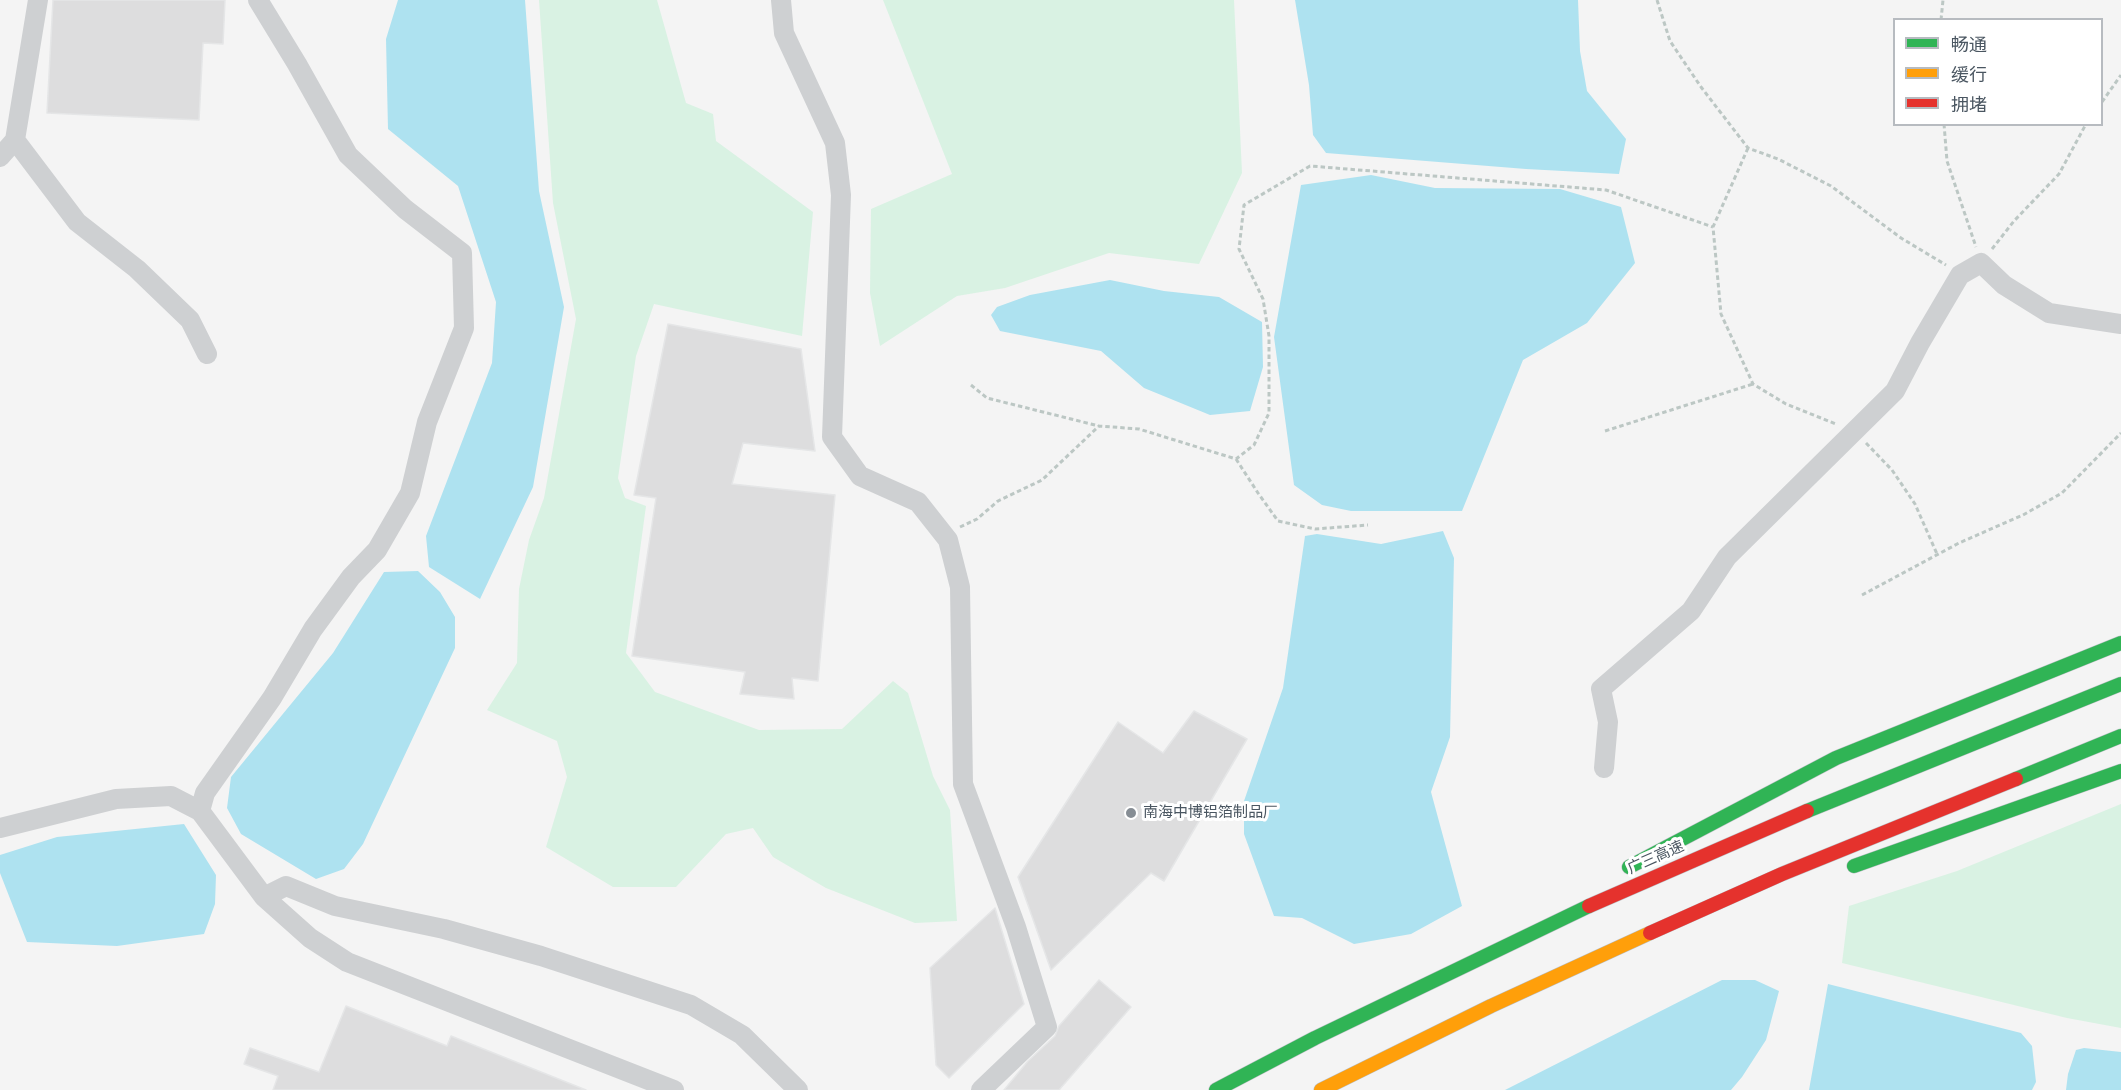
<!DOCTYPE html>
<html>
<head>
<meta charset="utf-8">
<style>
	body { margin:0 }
	#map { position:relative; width:2121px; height:1090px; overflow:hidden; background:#f4f4f4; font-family:Signika,"Noto Sans SC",sans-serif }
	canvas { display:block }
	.legend { position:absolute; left:1893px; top:18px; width:210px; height:108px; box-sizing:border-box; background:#fff; border:2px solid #b7bbc0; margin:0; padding:8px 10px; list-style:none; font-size:18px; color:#4a5661 }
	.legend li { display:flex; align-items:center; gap:12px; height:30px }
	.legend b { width:30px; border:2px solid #b7bbc0 }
</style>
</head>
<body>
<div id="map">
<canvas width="2121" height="1090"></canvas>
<ul class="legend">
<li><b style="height:8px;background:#30b455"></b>畅通</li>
<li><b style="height:8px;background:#ff9f0a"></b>缓行</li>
<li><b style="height:8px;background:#e5322d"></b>拥堵</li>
</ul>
</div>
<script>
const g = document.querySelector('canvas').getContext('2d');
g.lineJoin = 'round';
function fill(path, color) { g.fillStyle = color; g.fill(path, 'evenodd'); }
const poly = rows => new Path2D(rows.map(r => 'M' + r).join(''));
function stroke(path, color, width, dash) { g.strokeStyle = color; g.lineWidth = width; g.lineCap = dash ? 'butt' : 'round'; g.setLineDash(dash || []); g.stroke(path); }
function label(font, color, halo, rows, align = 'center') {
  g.font = font + ' Signika,"Noto Sans SC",sans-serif'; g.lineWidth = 6; g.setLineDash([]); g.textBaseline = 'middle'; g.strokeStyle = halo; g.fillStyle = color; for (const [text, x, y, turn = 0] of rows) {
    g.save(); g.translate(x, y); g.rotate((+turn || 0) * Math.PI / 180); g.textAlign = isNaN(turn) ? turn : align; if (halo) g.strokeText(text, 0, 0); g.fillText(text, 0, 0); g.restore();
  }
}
fill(poly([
	[539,0,657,0,686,103,713,114,716,141,813,212,802,336,654,304,636,356,618,478,625,498,646,506,626,653,655,692,759,730,842,729,893,681,908,693,933,776,950,810,957,921,915,923,826,888,773,857,753,828,726,834,676,887,613,887,546,847,567,777,557,741,487,710,517,663,519,589,529,540,544,498,576,319,553,203],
	[883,0,1234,0,1242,173,1199,264,1109,253,1005,288,957,296,880,346,870,293,871,209,952,174],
	[2121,804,2121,1028,2067,1018,1842,963,1849,906,1957,871]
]), '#d9f2e3');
fill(poly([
	[398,0,525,0,539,191,564,307,533,487,480,599,429,567,426,536,492,363,496,302,458,186,388,129,386,39],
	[1295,0,1578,0,1580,51,1587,91,1626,139,1619,174,1526,169,1326,153,1313,135,1309,85],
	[1371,175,1435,188,1560,189,1621,207,1635,263,1587,323,1523,360,1462,511,1351,511,1322,505,1294,485,1274,337,1301,185],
	[1110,280,1164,291,1219,297,1262,322,1263,367,1250,411,1210,415,1144,388,1101,351,1000,331,991,315,997,307,1030,295],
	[1443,531,1454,558,1450,737,1431,792,1462,906,1411,934,1354,944,1302,918,1274,916,1244,834,1244,801,1283,688,1305,536,1317,534,1381,544],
	[418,571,440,592,455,617,455,648,363,844,344,869,316,879,241,834,227,808,231,777,333,653,384,572],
	[184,824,216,875,215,904,204,934,117,946,27,942,0,873,0,855,57,837],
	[1722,980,1755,980,1779,991,1766,1040,1742,1077,1731,1090,1505,1090],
	[1828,984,2021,1033,2032,1046,2036,1082,2032,1090,1809,1090],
	[2084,1048,2121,1052,2121,1090,2066,1090,2068,1074,2076,1050]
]), '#aee2f0');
const building = poly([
	[53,0,225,0,223,44,203,43,199,120,47,113,53,0],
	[668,324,801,349,815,451,743,443,732,484,835,495,818,681,792,678,794,699,740,694,745,672,632,656,656,498,634,495,668,324],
	[1194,711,1247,739,1164,881,1151,873,1051,970,1018,877,1118,722,1163,753,1194,711],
	[995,908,1024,1004,949,1078,936,1065,930,968,995,908],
	[1099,980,1131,1007,1059,1090,1004,1090,1028,1061,1055,1036,1059,1026,1099,980],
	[346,1006,447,1046,451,1036,586,1090,273,1090,278,1076,244,1064,250,1048,319,1072,346,1006]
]);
fill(building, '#ddddde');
stroke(building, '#e5e6e7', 1.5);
const fast = poly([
	[2016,779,2121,736],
	[1807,811,2121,684],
	[1854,866,2121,771],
	[1629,867,1836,758,2121,643],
	[1216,1090,1315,1038,1589,906]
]);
const slow = poly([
	[1321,1090,1491,1006,1650,933]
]);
const jam = poly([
	[1589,906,1807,811],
	[1650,933,1782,874,2016,779]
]);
stroke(fast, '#b9bec3', 15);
stroke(slow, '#b9bec3', 15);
stroke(jam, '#b9bec3', 15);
stroke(poly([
	[1657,0,1670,41,1701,87,1748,148,1778,159,1831,186,1901,238,1946,265],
	[1941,20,1943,0],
	[2102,102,2121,75],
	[1944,124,1947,161,1976,247],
	[1748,148,1713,227,1721,314,1753,384,1786,404,1836,424],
	[1992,249,2014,221,2059,174,2086,124],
	[971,385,987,398,1099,426],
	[1605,431,1753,384],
	[1866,443,1892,470,1915,504,1937,554],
	[1236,459,1258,493,1278,521,1315,529,1368,525],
	[960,527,977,519,998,501,1042,480,1099,426,1139,429,1236,459,1254,445,1269,413,1269,336,1263,299,1239,249,1244,205,1310,166,1606,190,1713,227],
	[1862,595,1959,543,2023,515,2062,493,2121,433]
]), '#bcc7c4', 3, [4.5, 3]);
stroke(poly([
	[781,0,784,33,835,143,841,195,832,437,860,476,918,502,948,540,960,587,963,784,1016,927,1047,1027,981,1090],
	[15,140,77,222,137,269,190,320,207,354],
	[0,157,15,140,38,0],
	[1604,768,1608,722,1601,689,1691,611,1727,557,1895,391,1920,343,1960,275,1981,263,2004,285,2049,313,2121,324],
	[200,811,205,793,272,698,313,629,351,577,377,550,410,493,427,422,464,328,462,253,405,209,348,155,297,64,258,0],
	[0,828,116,799,171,796,200,811,264,897,310,938,347,962,674,1090],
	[264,897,286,886,335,906,444,929,541,956,691,1005,742,1035,798,1090]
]), '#ced0d2', 20);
stroke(fast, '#30b455', 14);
stroke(slow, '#ff9f0a', 14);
stroke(jam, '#e5322d', 14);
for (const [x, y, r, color] of [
	[1131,813,6,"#868d94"]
]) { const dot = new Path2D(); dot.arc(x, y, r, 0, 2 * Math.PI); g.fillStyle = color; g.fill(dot); stroke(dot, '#fff', 2); }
label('15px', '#4a5661', '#fff', [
	["南海中博铝箔制品厂",1143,813]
], 'left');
label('15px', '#4a5661', '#fff', [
	["广三高速",1656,858,-24]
]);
</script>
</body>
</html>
